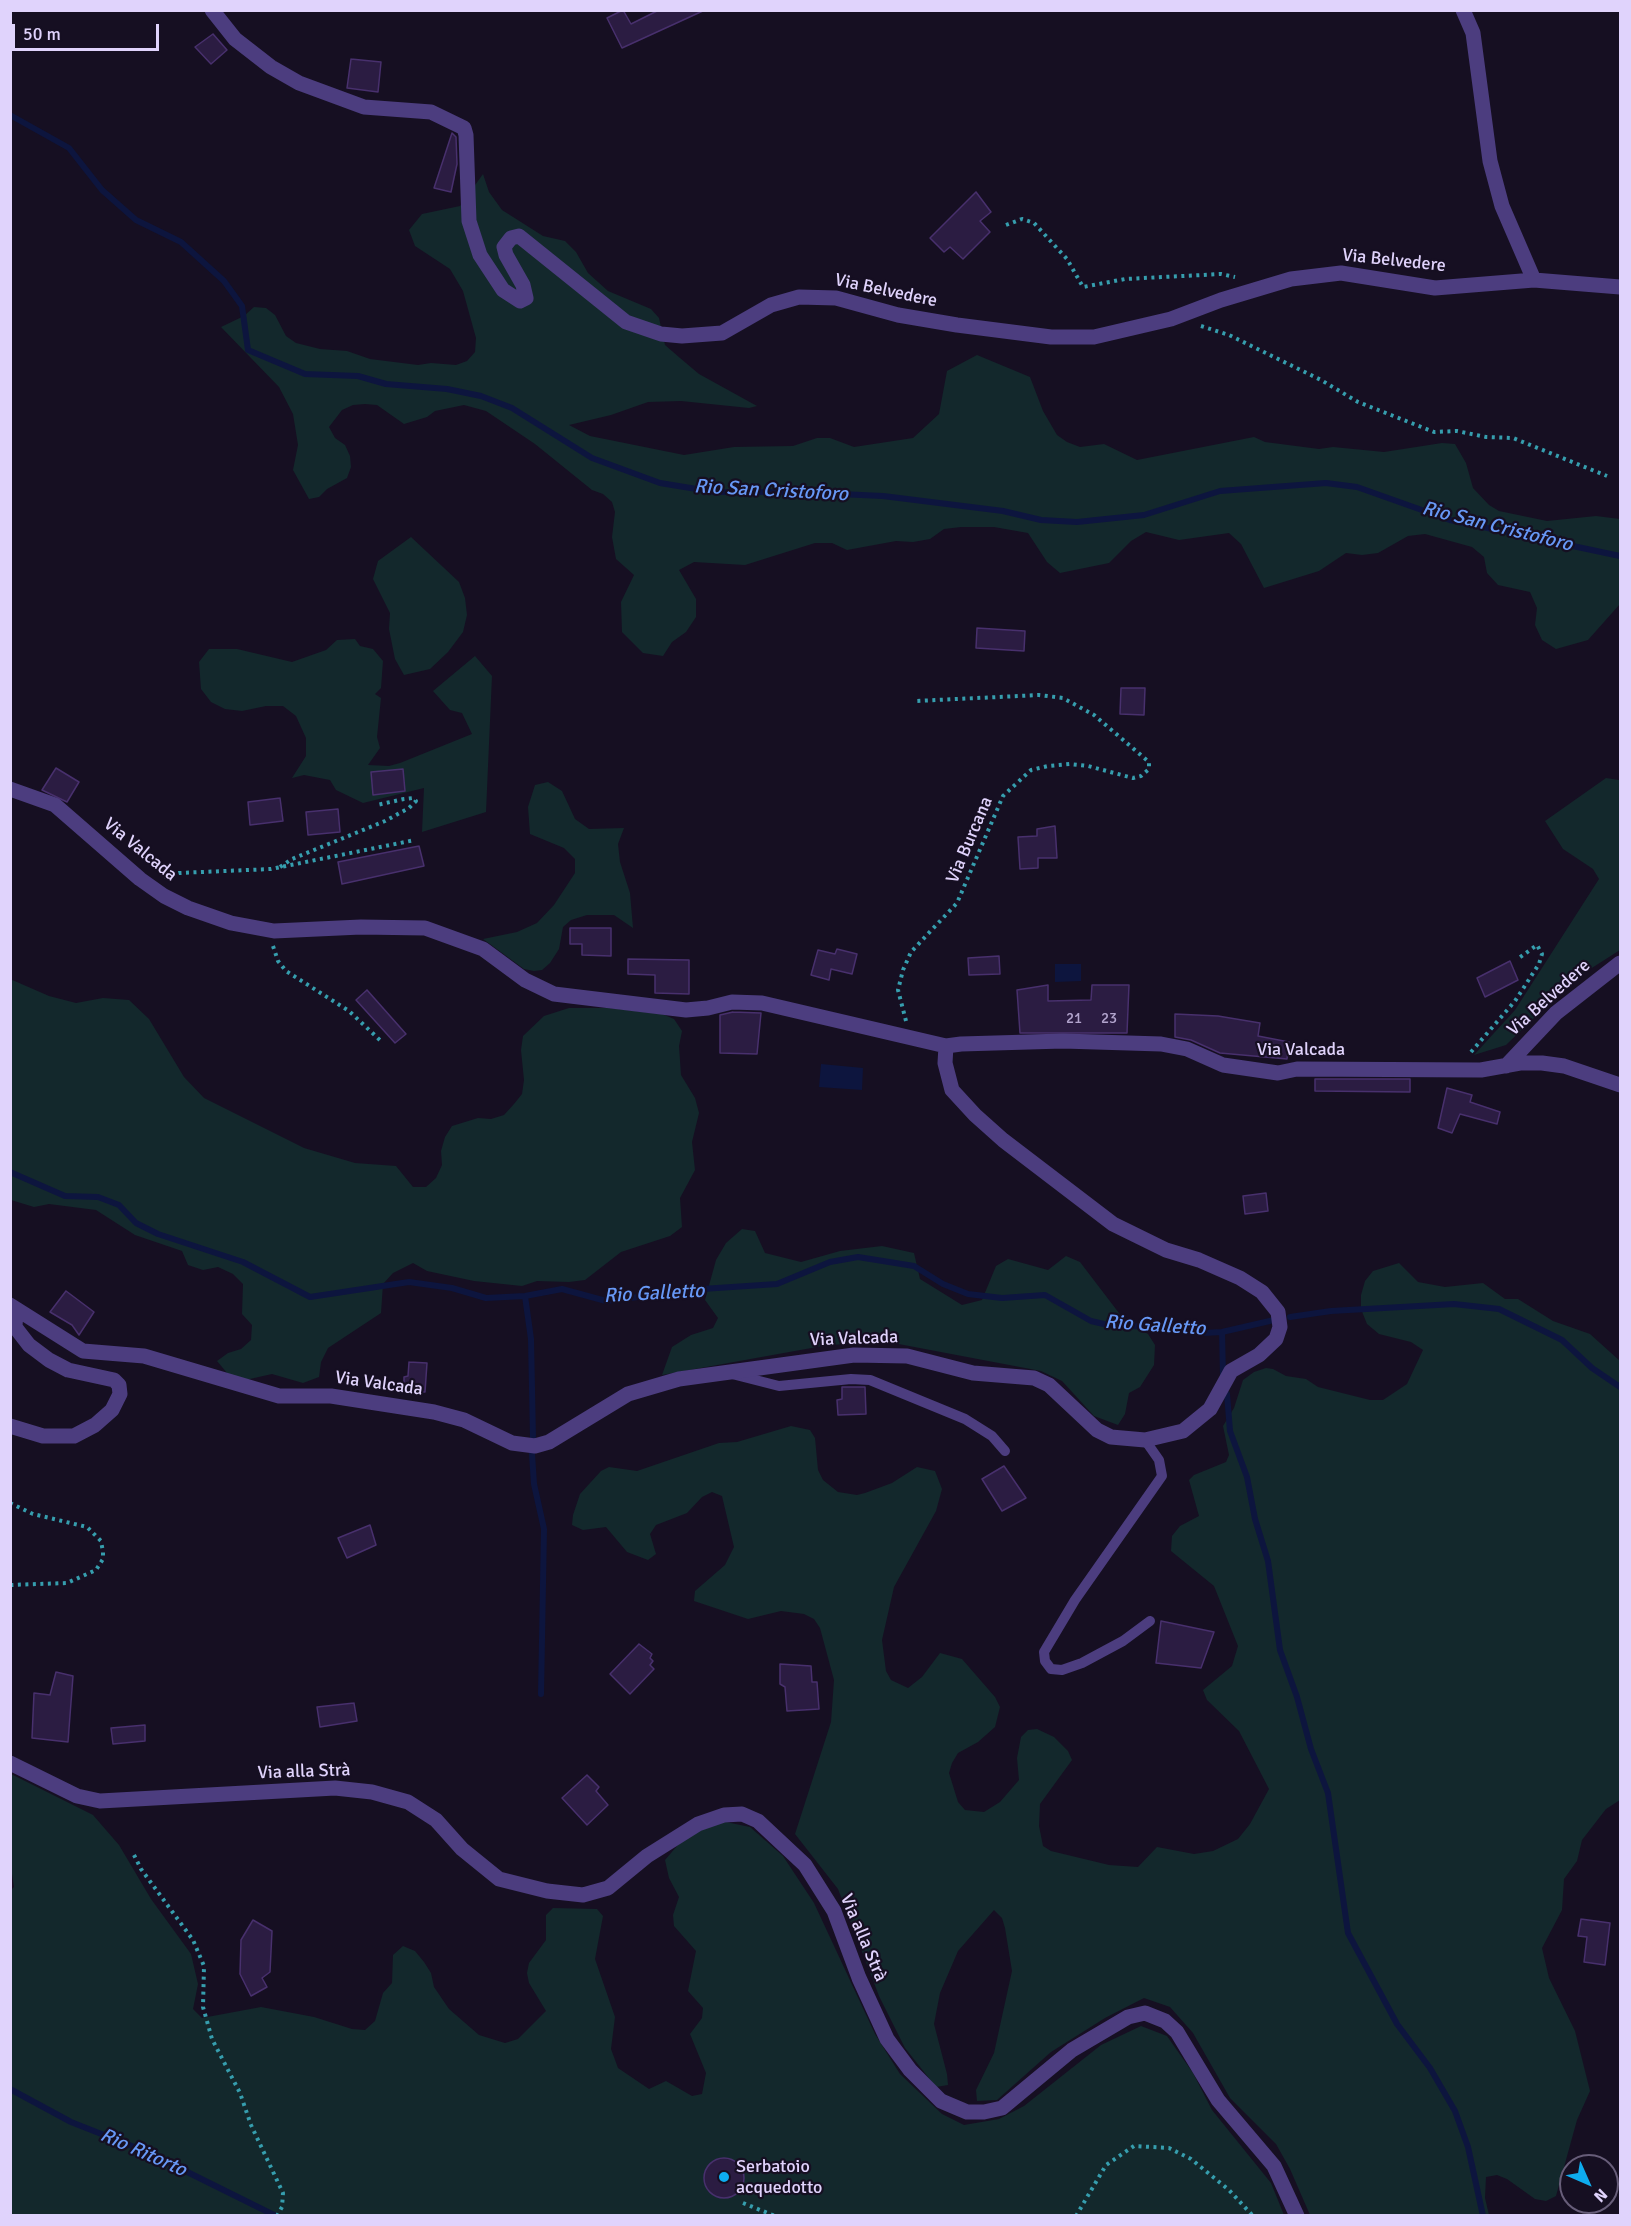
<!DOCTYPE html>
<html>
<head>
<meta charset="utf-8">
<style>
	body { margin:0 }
	#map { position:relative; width:1631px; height:2226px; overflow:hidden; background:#160f22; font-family:Signika,sans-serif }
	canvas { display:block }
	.frame { position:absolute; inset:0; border:12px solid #e0d3fc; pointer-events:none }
	.north { position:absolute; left:1559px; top:2154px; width:60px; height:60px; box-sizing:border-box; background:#160f22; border:2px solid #675d79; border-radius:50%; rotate:135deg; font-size:16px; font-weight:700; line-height:24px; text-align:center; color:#e0d3fc }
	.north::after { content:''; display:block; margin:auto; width:21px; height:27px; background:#0eacee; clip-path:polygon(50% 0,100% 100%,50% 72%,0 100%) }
	.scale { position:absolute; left:12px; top:24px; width:147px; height:27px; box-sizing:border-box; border:3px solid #e0d3fc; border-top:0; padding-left:8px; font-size:18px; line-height:21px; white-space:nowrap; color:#e0d3fc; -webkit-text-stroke:4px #160f22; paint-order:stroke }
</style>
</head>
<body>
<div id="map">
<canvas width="1631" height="2226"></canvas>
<div class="frame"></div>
<div class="north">N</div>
<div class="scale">50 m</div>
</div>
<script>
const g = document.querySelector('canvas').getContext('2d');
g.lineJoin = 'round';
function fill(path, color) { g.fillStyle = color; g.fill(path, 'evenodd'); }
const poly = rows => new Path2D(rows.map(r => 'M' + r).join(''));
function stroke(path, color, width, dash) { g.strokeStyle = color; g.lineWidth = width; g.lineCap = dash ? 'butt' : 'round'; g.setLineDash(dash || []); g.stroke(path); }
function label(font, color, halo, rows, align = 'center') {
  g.font = font + ' Signika,sans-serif'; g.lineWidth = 4.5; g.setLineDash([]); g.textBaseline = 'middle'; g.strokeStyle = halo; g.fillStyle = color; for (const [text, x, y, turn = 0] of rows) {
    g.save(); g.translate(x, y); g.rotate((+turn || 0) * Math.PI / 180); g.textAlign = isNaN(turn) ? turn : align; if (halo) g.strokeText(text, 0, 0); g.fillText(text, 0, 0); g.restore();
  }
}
fill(poly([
	[483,174,489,192,502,210,543,236,565,241,576,252,588,273,608,291,651,309,659,318,665,345,680,358,699,374,757,406,749,408,681,401,648,402,611,415,569,425,590,436,684,455,734,447,793,446,817,438,830,438,854,447,913,438,939,414,947,371,977,355,1030,377,1043,411,1057,435,1067,442,1080,447,1104,444,1137,460,1254,437,1265,442,1319,449,1333,447,1384,452,1442,443,1455,444,1466,463,1473,488,1489,505,1499,511,1547,521,1596,516,1620,519,1620,604,1588,640,1556,649,1542,640,1535,625,1537,608,1530,592,1498,585,1487,573,1484,557,1472,547,1425,534,1408,536,1378,553,1362,555,1346,553,1319,571,1264,588,1241,544,1229,533,1179,540,1146,532,1131,541,1109,563,1060,573,1047,562,1028,533,994,527,961,527,944,529,930,539,913,542,896,541,847,550,832,543,815,543,745,565,694,562,679,570,696,599,696,617,686,632,672,642,663,656,643,653,622,632,621,602,634,575,616,559,612,537,615,512,612,502,603,494,592,490,535,444,486,411,464,405,435,411,427,417,404,424,377,405,365,404,353,405,342,410,329,427,335,438,345,445,350,456,351,467,347,478,327,489,319,497,309,499,293,470,298,445,293,414,279,387,221,327,244,316,254,307,266,308,275,315,286,336,296,343,320,349,347,351,370,359,418,365,431,363,456,365,467,361,475,352,476,338,463,291,450,269,415,246,409,230,422,214,460,206],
	[411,537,459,582,465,598,467,615,463,632,448,652,430,669,404,675,395,659,389,629,390,613,373,579,378,561],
	[355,639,360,646,373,649,383,661,381,688,375,694,381,698,377,737,380,748,368,765,389,766,400,763,472,734,462,713,450,710,433,691,475,656,492,676,486,812,422,832,424,788,363,803,336,790,330,780,304,775,292,778,306,756,306,738,296,716,283,706,266,706,242,711,225,709,211,702,201,689,199,662,209,649,237,649,292,662,326,650,337,640],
	[1606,778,1619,780,1620,783,1620,950,1573,980,1506,1045,1474,1055,1515,1010,1599,879,1593,869,1563,849,1545,821],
	[548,782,562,791,575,819,589,829,624,828,618,844,620,862,630,893,633,928,614,915,587,915,571,920,563,927,559,949,550,963,542,970,534,971,524,969,483,939,517,932,537,923,554,905,575,873,575,859,564,848,530,834,528,807,535,785],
	[10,979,49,996,76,1003,103,998,129,1000,149,1019,184,1077,204,1098,304,1148,355,1163,396,1166,413,1187,426,1187,436,1178,442,1165,441,1151,445,1137,452,1126,478,1118,491,1119,504,1115,514,1104,522,1094,524,1080,521,1050,523,1036,544,1016,569,1008,609,1008,662,1014,674,1019,682,1031,679,1046,681,1075,695,1098,699,1113,692,1142,695,1170,680,1198,682,1227,670,1236,621,1252,585,1280,569,1282,537,1281,522,1286,474,1281,427,1271,413,1263,393,1273,383,1284,381,1313,328,1348,321,1362,319,1377,303,1383,272,1374,241,1381,227,1373,217,1361,228,1353,241,1349,251,1340,252,1325,242,1314,243,1284,233,1274,218,1267,203,1270,188,1265,182,1251,135,1235,96,1210,49,1204,34,1207,11,1200],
	[742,1229,755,1231,765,1253,801,1262,840,1251,882,1246,914,1253,920,1279,962,1305,982,1300,996,1266,1008,1259,1048,1270,1066,1256,1080,1262,1122,1317,1148,1334,1155,1345,1154,1365,1140,1387,1129,1393,1125,1414,1118,1425,1094,1416,1062,1381,1041,1371,888,1342,828,1345,662,1375,672,1347,691,1335,713,1328,718,1318,705,1300,716,1260,726,1243],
	[1399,1263,1418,1282,1445,1287,1483,1283,1505,1299,1518,1299,1553,1321,1590,1334,1620,1361,1620,1800,1606,1809,1582,1840,1577,1861,1564,1879,1562,1910,1542,1948,1549,1978,1575,2031,1590,2091,1577,2120,1556,2196,1546,2201,1535,2199,1507,2179,1497,2175,1486,2177,1485,2198,1489,2215,1310,2215,1290,2169,1276,2144,1230,2098,1193,2033,1170,2007,1144,1998,1105,2018,1051,2052,997,2100,977,2101,976,2090,994,2053,1012,1971,1005,1928,1002,1918,994,1910,958,1951,940,1993,934,2024,947,2074,948,2085,936,2087,905,2048,879,1996,838,1889,795,1834,831,1722,834,1680,820,1628,814,1619,804,1614,781,1611,748,1619,694,1601,695,1591,725,1565,734,1547,722,1496,712,1492,702,1497,687,1513,656,1525,650,1534,656,1554,648,1560,627,1552,606,1527,583,1530,572,1525,573,1515,580,1494,601,1471,609,1467,637,1471,719,1443,737,1442,791,1426,810,1430,815,1438,818,1470,823,1480,838,1492,857,1495,865,1493,892,1483,917,1467,935,1471,942,1489,936,1511,894,1587,882,1640,886,1671,891,1680,908,1688,922,1677,940,1653,962,1659,995,1697,1000,1707,995,1727,978,1742,958,1753,952,1763,949,1773,958,1802,965,1810,984,1812,1000,1802,1019,1780,1017,1758,1021,1737,1028,1730,1037,1729,1054,1737,1068,1751,1072,1760,1040,1804,1039,1826,1043,1846,1051,1851,1109,1865,1138,1867,1157,1847,1194,1854,1213,1851,1238,1839,1250,1824,1269,1789,1239,1731,1207,1700,1203,1690,1232,1666,1238,1646,1214,1586,1171,1551,1172,1536,1180,1526,1199,1516,1189,1480,1194,1475,1226,1462,1229,1455,1223,1426,1234,1408,1243,1380,1254,1372,1266,1368,1273,1369,1286,1376,1306,1379,1318,1387,1370,1400,1383,1400,1407,1384,1423,1350,1411,1342,1379,1334,1367,1324,1361,1309,1361,1295,1365,1281,1373,1271],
	[11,1774,93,1815,119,1845,151,1899,191,1954,198,1984,193,2009,202,2018,261,2007,314,2017,352,2029,365,2030,375,2021,383,1993,392,1983,393,1955,403,1946,415,1951,424,1962,431,1973,434,1987,449,2009,479,2035,505,2043,518,2039,546,2011,529,1983,527,1973,529,1963,546,1940,546,1915,553,1908,597,1909,603,1916,595,1959,615,2017,611,2049,618,2068,649,2089,666,2081,692,2096,702,2094,706,2073,690,2034,702,2018,703,2008,688,1991,696,1951,674,1926,673,1915,679,1897,669,1878,665,1860,689,1832,721,1821,750,1827,783,1856,814,1903,875,2034,900,2074,942,2114,964,2125,999,2119,1024,2106,1101,2045,1141,2026,1167,2036,1193,2073,1212,2110,1271,2183,1284,2215,11,2215,10,1891,14,1887,10,1861]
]), '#13282c');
fill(poly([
	[1055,964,1081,964,1081,981,1055,982],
	[821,1064,863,1068,862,1090,819,1087]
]), '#0d153e');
stroke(poly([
	[10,115,69,148,102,190,136,220,181,242,224,281,242,306,248,350,305,374,358,376,386,384,447,389,481,396,512,408,592,458,660,483,715,492,796,492,883,496,1003,511,1041,520,1077,522,1144,515,1220,491,1326,483,1357,487,1450,520,1620,556],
	[10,1172,65,1196,98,1197,119,1205,136,1223,158,1234,243,1262,310,1297,409,1282,452,1288,486,1298,525,1296,562,1289,606,1301,702,1289,777,1284,830,1262,858,1257,914,1266,943,1284,968,1294,1002,1298,1045,1295,1091,1321,1108,1325,1177,1328,1203,1333,1222,1332,1274,1320],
	[525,1296,531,1339,533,1438],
	[1290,1317,1331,1311,1454,1304,1499,1309,1562,1340,1592,1368,1620,1387],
	[1222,1332,1223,1375],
	[1227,1394,1230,1431,1247,1477,1255,1519,1268,1561,1280,1650,1297,1697,1311,1749,1328,1793,1348,1933,1397,2024,1430,2068,1455,2111,1468,2147,1483,2216],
	[532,1454,534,1484,544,1529,541,1694],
	[10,2089,71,2122,147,2152,276,2216]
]), '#0d153e', 6);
const building = poly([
	[623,10,631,24,659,10,705,10,622,48,607,18,623,10],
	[213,34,227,50,211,64,195,47,213,34],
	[351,59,381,62,378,92,347,88,351,59],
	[452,133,456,137,457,164,451,192,434,188,452,133],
	[976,192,991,212,980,221,990,232,963,259,950,247,944,252,930,238,976,192],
	[977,628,1025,631,1024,651,976,648,977,628],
	[1121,688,1145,688,1144,715,1120,714,1121,688],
	[56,768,79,782,67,802,42,790,56,768],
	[403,769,405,791,373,795,371,772,403,769],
	[280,798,283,821,250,825,248,802,280,798],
	[338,809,340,832,308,835,306,812,338,809],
	[1055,826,1057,858,1038,858,1038,868,1020,869,1018,837,1037,836,1037,829,1055,826],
	[419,846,424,866,342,884,338,862,419,846],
	[570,928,611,928,611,956,582,955,582,944,570,944,570,928],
	[837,949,857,954,852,974,831,969,829,980,811,975,818,950,835,954,837,949],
	[999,956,1000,974,969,975,968,958,999,956],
	[628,959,689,960,689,994,655,993,655,975,628,974,628,959],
	[1510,961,1518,980,1485,997,1477,978,1510,961],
	[1048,985,1048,1001,1091,1000,1092,985,1129,985,1127,1033,1020,1033,1017,990,1048,985],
	[367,990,406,1034,395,1043,356,1000,367,990],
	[733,1012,761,1013,757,1054,720,1053,720,1015,733,1012],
	[1175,1014,1218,1016,1260,1023,1258,1036,1289,1042,1287,1059,1220,1053,1191,1040,1175,1037,1175,1014],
	[1315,1079,1410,1079,1410,1092,1315,1091,1315,1079],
	[1447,1088,1472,1095,1470,1102,1500,1112,1497,1124,1460,1114,1452,1133,1438,1128,1447,1088],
	[1266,1193,1268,1211,1245,1214,1243,1196,1266,1193],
	[66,1291,94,1312,79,1335,72,1325,50,1312,66,1291],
	[409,1362,427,1363,425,1392,404,1391,404,1377,408,1376,409,1362],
	[842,1387,865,1387,866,1414,838,1415,837,1400,842,1399,842,1387],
	[1004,1466,1026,1498,1002,1511,982,1479,1004,1466],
	[370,1525,376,1545,347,1558,338,1538,370,1525],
	[1161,1621,1214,1632,1201,1668,1156,1663,1161,1621],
	[639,1644,652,1654,650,1658,653,1661,650,1665,654,1669,630,1694,610,1674,639,1644],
	[780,1664,811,1666,812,1682,817,1682,819,1709,787,1711,785,1687,780,1684,780,1664],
	[56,1672,73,1676,68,1742,32,1738,34,1693,50,1695,56,1672],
	[354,1703,357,1721,320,1727,317,1707,354,1703],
	[145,1725,145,1741,113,1744,111,1728,145,1725],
	[587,1775,599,1787,596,1791,608,1805,587,1825,562,1798,587,1775],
	[1581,1919,1610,1923,1605,1965,1584,1962,1587,1937,1578,1936,1581,1919],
	[253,1920,272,1931,270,1972,262,1978,267,1987,251,1996,240,1974,241,1940,253,1920],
	'704 2178a20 20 0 1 1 40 0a20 20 0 1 1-40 0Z'
]);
fill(building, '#2b1c42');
stroke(building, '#48306d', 1.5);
stroke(poly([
	[1006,225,1022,219,1034,223,1067,259,1083,287,1125,279,1221,274,1235,277],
	[1201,326,1229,335,1321,380,1358,402,1434,432,1457,431,1486,437,1513,438,1607,476],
	[280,867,292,859,385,821,409,808,416,801,413,798,404,799,377,805],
	[164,877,179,873,271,869,415,840],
	[273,946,278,961,286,971,349,1011,382,1042],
	[906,1021,898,990,903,970,911,952,957,903,1003,796,1031,770,1048,766,1070,764,1088,766,1133,778,1141,776,1149,769,1149,762,1094,715,1063,698,1039,695,916,701],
	[1471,1052,1515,1001,1539,964,1542,954,1537,945,1519,958],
	[10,1503,33,1514,87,1527,101,1541,103,1552,103,1559,96,1570,67,1583,10,1585],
	[134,1855,141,1869,193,1940,204,1966,203,2007,212,2039,240,2093,251,2125,283,2193,282,2207,277,2216],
	[743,2203,775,2216],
	[1076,2216,1106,2165,1134,2146,1169,2148,1191,2159,1229,2190,1253,2216]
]), '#369eae', 4, [3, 4.5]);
stroke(poly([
	[732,1374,779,1386,851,1379,870,1380,965,1419,992,1436,1005,1451],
	[1145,1440,1159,1460,1162,1476,1075,1600,1044,1652,1045,1661,1051,1669,1062,1670,1082,1663,1123,1641,1150,1621]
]), '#4c3d7f', 10);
stroke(poly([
	[212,10,235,39,271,67,299,83,364,107,431,112,464,128,466,135,469,221,480,255,503,290,520,301,526,298,523,285,506,255,504,247,511,238,519,236,626,322,661,334,682,336,722,333,771,305,799,297,836,298,898,315,957,325,1051,337,1094,337,1171,319,1221,300,1291,279,1341,273,1435,288,1534,280,1620,287],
	[1463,10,1473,33,1490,161,1502,206,1534,280],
	[10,789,55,805,140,879,164,896,188,908,231,923,274,931,361,927,425,928,483,949,525,980,554,994,686,1010,708,1008,732,1002,762,1003,946,1046],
	[1506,1066,1556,1013,1620,963],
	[10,1305,83,1351,144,1356,279,1396,331,1396,434,1412,464,1420,512,1443,535,1446,549,1442,628,1394,679,1379,854,1355,907,1356,973,1373,1034,1378,1049,1385,1097,1430,1111,1437,1145,1440,1183,1431,1210,1409,1231,1371,1259,1355,1276,1339,1280,1327,1278,1312,1262,1292,1240,1278,1199,1260,1166,1250,1113,1224,1003,1140,975,1115,952,1090,945,1063,946,1046,961,1044,1063,1041,1161,1044,1187,1049,1223,1065,1278,1073,1297,1069,1481,1070,1520,1063,1542,1063,1564,1066,1620,1085],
	[10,1426,43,1436,74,1436,95,1425,112,1410,120,1394,119,1385,114,1380,68,1370,49,1360,29,1345,15,1327,16,1309],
	[10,1763,77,1796,100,1801,335,1788,372,1792,408,1802,436,1820,462,1849,499,1879,547,1891,583,1895,608,1888,647,1856,698,1824,724,1815,742,1814,758,1821,805,1865,834,1911,859,1978,887,2039,910,2070,941,2101,967,2112,984,2112,1002,2108,1072,2050,1128,2017,1145,2013,1165,2021,1177,2032,1218,2100,1274,2166,1297,2216]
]), '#4c3d7f', 15);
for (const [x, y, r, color] of [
	[724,2177,6,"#0eacee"]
]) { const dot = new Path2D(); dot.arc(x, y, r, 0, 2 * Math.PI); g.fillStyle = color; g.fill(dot); stroke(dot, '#160f22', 2); }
label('15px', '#b3a5ce', null, [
	["21",1074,1019],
	["23",1109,1019]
]);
label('18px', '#e0d3fc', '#160f22', [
	["Via Belvedere",1394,261,6],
	["Via Belvedere",886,291,12],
	["Via Burcana",970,840,-67],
	["Via Valcada",140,850,39],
	["Via Belvedere",1549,998,-42],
	["Via Valcada",1301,1050],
	["Via Valcada",854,1339,-2],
	["Via Valcada",379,1384,8],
	["Via alla Strà",304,1772,-2],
	["Via alla Strà",863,1938,67]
]);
label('18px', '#e0d3fc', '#160f22', [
	["Serbatoio",736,2167],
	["acquedotto",736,2188]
], 'left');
label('italic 20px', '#6798f6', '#160f22', [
	["Rio San Cristoforo",771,491,3],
	["Rio San Cristoforo",1497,527,14],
	["Rio Galletto",654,1294,-3],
	["Rio Galletto",1155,1326,4],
	["Rio Ritorto",143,2153,24]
]);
</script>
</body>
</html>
